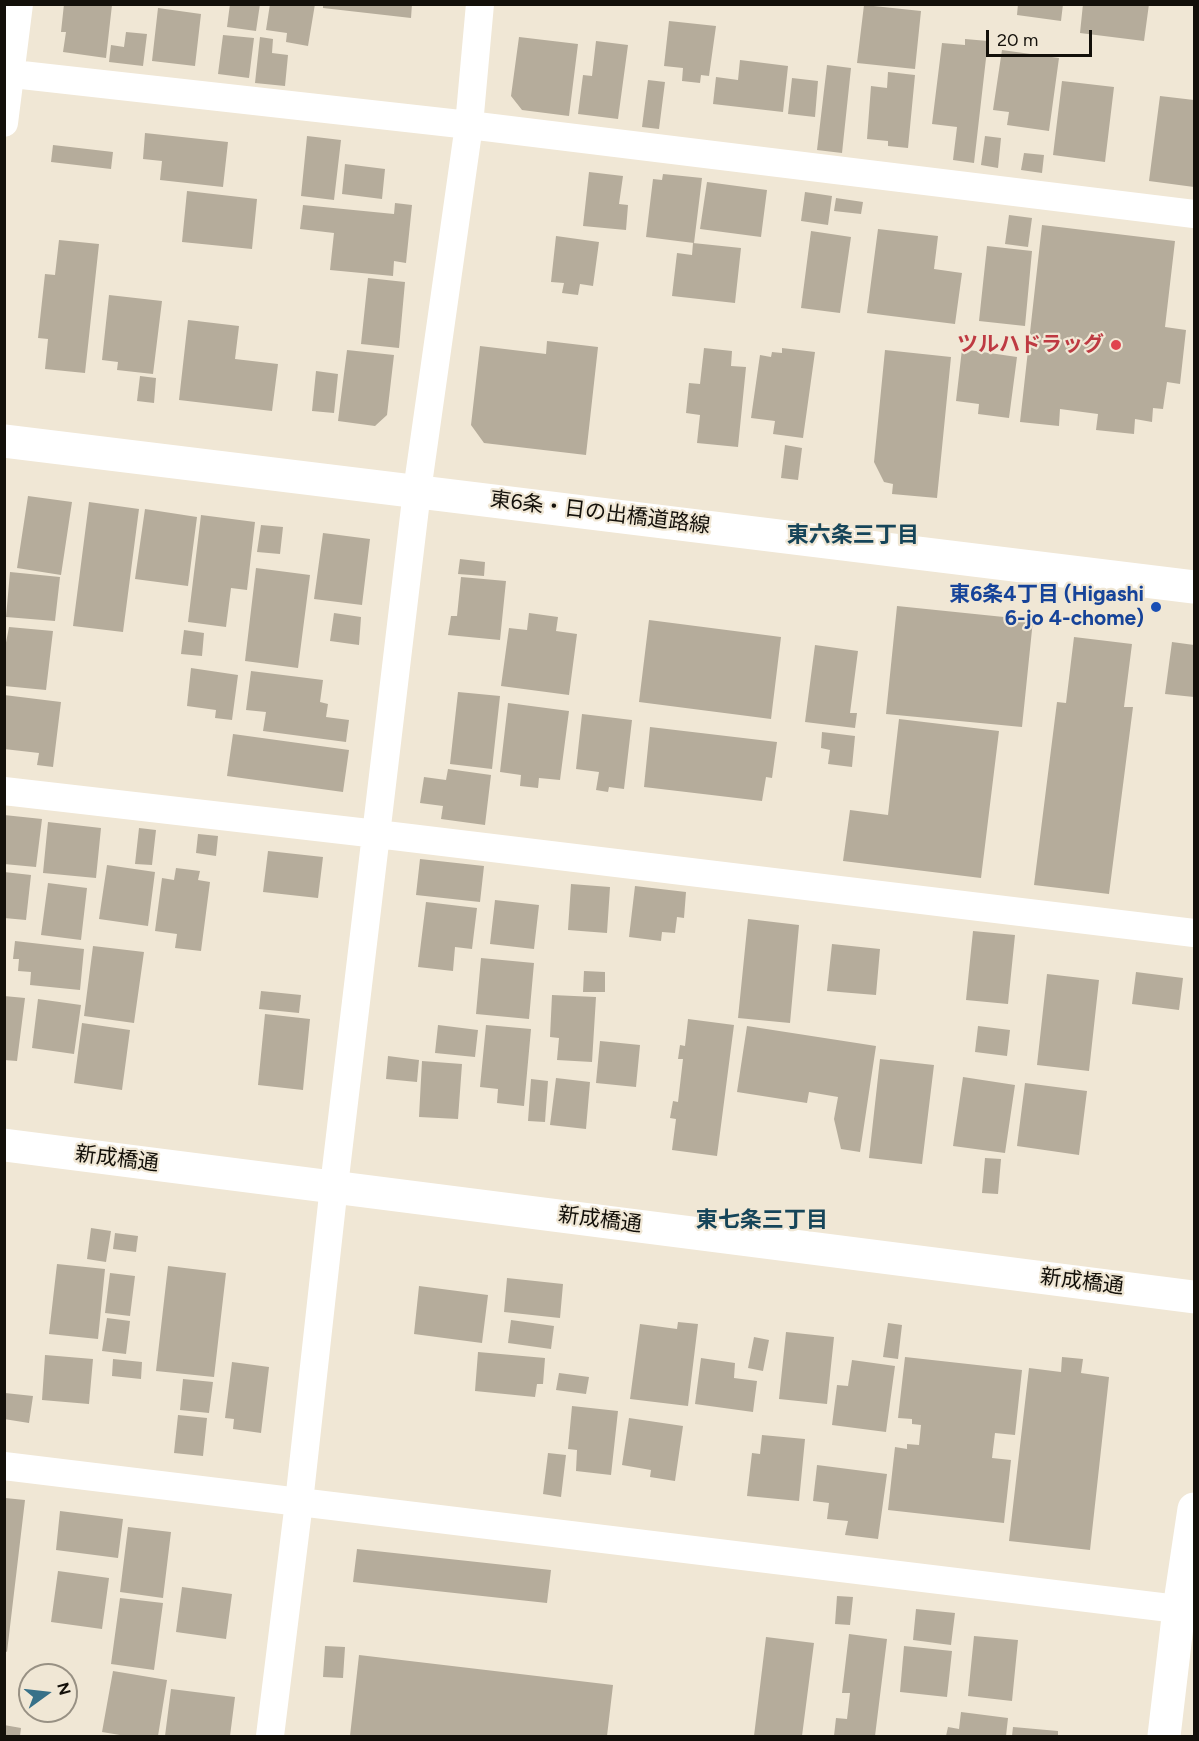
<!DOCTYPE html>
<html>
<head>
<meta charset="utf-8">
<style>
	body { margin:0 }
	#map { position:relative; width:1199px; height:1741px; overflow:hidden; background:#f0e7d5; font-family:Figtree,sans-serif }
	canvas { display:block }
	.frame { position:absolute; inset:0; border:6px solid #13100a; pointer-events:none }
	.north { position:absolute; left:18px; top:1663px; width:60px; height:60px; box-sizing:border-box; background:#f0e7d5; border:2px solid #989184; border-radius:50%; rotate:75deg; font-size:16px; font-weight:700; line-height:24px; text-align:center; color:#13100a }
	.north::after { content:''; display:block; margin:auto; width:21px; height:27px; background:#377189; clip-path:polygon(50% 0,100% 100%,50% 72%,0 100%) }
	.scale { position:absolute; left:986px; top:30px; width:106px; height:27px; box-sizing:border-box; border:3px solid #13100a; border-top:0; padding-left:8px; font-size:18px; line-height:21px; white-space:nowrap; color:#13100a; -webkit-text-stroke:4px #f0e7d5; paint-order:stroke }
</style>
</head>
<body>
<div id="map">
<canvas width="1199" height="1741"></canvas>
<div class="frame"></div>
<div class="north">N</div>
<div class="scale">20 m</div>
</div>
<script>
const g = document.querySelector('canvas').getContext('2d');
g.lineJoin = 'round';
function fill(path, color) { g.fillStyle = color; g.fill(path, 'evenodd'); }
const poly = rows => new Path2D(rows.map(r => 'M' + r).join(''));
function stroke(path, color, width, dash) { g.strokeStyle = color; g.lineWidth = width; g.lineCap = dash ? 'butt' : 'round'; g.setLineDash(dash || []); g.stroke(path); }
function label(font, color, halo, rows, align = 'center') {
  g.font = font + ' Figtree,"Noto Sans JP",sans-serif'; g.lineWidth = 4.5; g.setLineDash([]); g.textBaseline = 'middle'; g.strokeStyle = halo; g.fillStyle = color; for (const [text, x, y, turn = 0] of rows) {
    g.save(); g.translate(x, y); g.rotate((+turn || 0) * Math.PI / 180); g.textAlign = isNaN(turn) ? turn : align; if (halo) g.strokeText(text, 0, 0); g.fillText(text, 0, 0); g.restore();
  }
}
fill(poly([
	[64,4,112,5,106,58,63,52,66,32,61,32],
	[230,4,260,4,256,31,227,27],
	[270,4,315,4,308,46,286,42,287,33,266,30],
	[323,4,412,4,411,18,323,8],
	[1018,4,1063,4,1061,21,1017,15],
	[1083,4,1149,4,1144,41,1080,33],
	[864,5,921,11,915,69,857,63],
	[158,8,201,14,195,66,152,61],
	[669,21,716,26,709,76,701,75,700,83,682,81,683,68,664,66],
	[126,32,147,34,143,66,109,62,111,45,124,47],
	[223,35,254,38,249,78,218,74],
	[260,37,273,39,272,53,288,55,285,86,255,83],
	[519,37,578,44,569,116,522,110,511,96],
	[965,39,988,41,974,163,953,160,957,127,932,124,942,43,965,45],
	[596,41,628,45,618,119,578,114,583,75,592,76],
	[1002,50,1059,58,1049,131,1007,125,1009,112,993,110],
	[740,60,788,66,783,112,713,104,716,77,738,80],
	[827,65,851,68,842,153,817,150],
	[888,72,915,75,908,148,888,146,888,141,867,139,871,86,887,88],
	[792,78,818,81,815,117,788,114],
	[648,80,665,82,659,129,642,127],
	[1062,81,1114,87,1105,162,1053,155],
	[1160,96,1194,100,1194,187,1149,181],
	[145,133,228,142,223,187,160,180,162,161,143,159],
	[307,136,341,140,334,200,301,196],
	[985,136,1001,138,998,168,981,165],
	[53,145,113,152,111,169,51,162],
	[1024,153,1044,155,1042,173,1021,170],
	[345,164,385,169,382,199,342,194],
	[589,172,623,176,619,204,628,205,626,230,583,226],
	[663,174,702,178,694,243,646,237,653,179,662,180],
	[707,182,767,190,761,237,700,229],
	[187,191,257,199,252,249,182,242],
	[805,192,832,196,828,225,801,221],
	[836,198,863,202,861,214,834,211],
	[395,203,412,205,406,263,394,261,393,276,330,270,334,233,300,229,303,205,394,214],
	[1009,215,1032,218,1028,247,1005,244],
	[1042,225,1175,241,1165,327,1186,330,1180,384,1167,382,1163,409,1153,408,1152,422,1135,419,1134,434,1096,430,1098,414,1060,409,1059,426,1020,422],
	[878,229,938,236,934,269,962,273,955,324,867,313],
	[811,231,851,237,840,313,801,308],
	[556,236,599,242,593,286,580,284,578,295,562,293,564,283,551,282],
	[59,240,99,244,85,373,45,369,48,339,38,338,45,274,55,275],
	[693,243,741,248,735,303,672,296,677,253,692,255],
	[987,246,1032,251,1025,326,979,321],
	[368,278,405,282,399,348,361,344],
	[109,295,162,301,153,374,117,370,118,362,102,360],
	[188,320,239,326,235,359,278,364,272,411,179,400],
	[547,341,598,347,586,455,484,443,471,425,480,346,546,354],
	[704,348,732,351,731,366,746,367,738,447,697,443,700,415,686,413,689,383,700,384],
	[782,348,815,352,803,438,773,434,775,421,751,418,760,355,771,357,772,352,782,353],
	[962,349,1017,357,1009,418,978,414,979,404,956,401],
	[347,350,394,355,387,415,375,426,338,421],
	[885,350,951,357,937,498,892,494,893,484,884,482,874,462],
	[316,371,338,374,334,413,312,411],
	[140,376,156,378,154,403,137,401],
	[785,445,802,448,798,480,781,478],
	[28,496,72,502,61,575,17,568],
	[89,502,139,509,123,632,73,626],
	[145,509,197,517,188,586,135,579],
	[201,515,255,522,247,590,231,588,226,627,188,622],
	[261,525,283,527,280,554,257,552],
	[323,533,370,539,362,605,314,599],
	[460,559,485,562,484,576,458,574],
	[256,568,310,575,298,668,245,661],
	[10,572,60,577,55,621,6,617],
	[461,577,506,581,500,640,448,635,451,616,457,616],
	[897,606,1033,620,1022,727,886,714],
	[334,613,361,617,359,645,330,641],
	[529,613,558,617,556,631,577,634,569,695,501,686,509,628,527,630],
	[649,620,781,637,771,719,639,702],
	[9,627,53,631,46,690,4,686,4,653],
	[184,630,204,633,202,656,181,654],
	[1074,637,1132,644,1124,707,1133,707,1109,894,1034,885,1057,702,1066,703],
	[1172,642,1194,645,1194,697,1165,694],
	[815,645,858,651,850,713,857,713,855,728,805,722],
	[191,668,238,675,232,720,215,718,216,710,187,706],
	[251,671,323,680,320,702,328,704,326,717,349,720,346,742,263,731,266,712,246,710],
	[458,692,500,696,492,769,450,764],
	[4,695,61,702,53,767,37,765,39,753,4,749],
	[508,703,569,711,560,780,539,778,538,788,520,786,521,775,500,772],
	[582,714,632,720,624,789,609,787,608,792,596,790,599,772,576,769],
	[899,719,999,731,981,878,843,861,850,810,888,815],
	[650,727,777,742,772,778,766,777,762,801,644,787],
	[822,732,855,736,852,767,828,764,830,750,821,748],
	[233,734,349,750,343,792,227,776],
	[448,769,491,775,485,825,441,819,443,806,420,803,424,777,446,780],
	[4,815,42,819,36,867,4,864],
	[48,822,101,828,96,878,43,873],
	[139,828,156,830,152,865,135,864],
	[198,834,218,836,216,856,196,853],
	[268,851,323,857,318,898,263,892],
	[420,859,484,866,480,902,416,895],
	[107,865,155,872,148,926,99,919],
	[176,868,200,871,198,880,210,882,201,951,175,948,177,934,155,931,162,878,174,880],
	[4,872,31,875,26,920,4,918],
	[48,883,87,888,81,940,41,935],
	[571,884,610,887,607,933,568,930],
	[635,886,686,892,684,918,677,917,675,933,662,932,661,941,629,937],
	[495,900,539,905,534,949,490,944],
	[426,902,477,908,472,949,455,947,453,971,418,967],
	[748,919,799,925,790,1023,738,1018],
	[973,931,1015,935,1008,1004,966,1000],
	[15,941,84,949,80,990,30,985,31,972,18,971,19,959,13,959],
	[832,944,880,949,876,995,827,991],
	[93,946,144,952,134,1023,84,1016],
	[481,958,534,963,529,1019,476,1014],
	[584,971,605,972,605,992,583,992],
	[1136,972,1183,978,1179,1010,1132,1004],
	[1047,974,1099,980,1089,1071,1037,1065],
	[261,991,301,995,299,1013,259,1009],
	[552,995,596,997,592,1062,557,1060,559,1038,550,1037],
	[4,996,25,998,17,1061,4,1060],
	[38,999,81,1005,74,1054,32,1048],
	[265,1014,310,1019,303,1090,258,1085],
	[688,1019,734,1025,717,1156,672,1150,676,1119,670,1118,673,1101,678,1102,683,1059,678,1059,680,1045,685,1046],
	[82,1023,130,1030,122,1090,74,1083],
	[438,1025,478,1030,475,1057,435,1053],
	[486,1025,531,1029,524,1106,497,1103,498,1089,480,1087],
	[747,1026,876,1046,860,1152,841,1149,834,1119,838,1097,809,1092,807,1103,737,1092],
	[978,1026,1010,1030,1007,1056,975,1052],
	[600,1041,640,1045,636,1087,596,1083],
	[388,1056,419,1060,417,1082,386,1079],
	[880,1059,934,1065,922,1164,869,1158],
	[422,1061,462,1064,458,1119,419,1117],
	[963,1077,1015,1085,1005,1153,953,1146],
	[556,1078,590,1082,586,1129,550,1125],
	[531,1079,548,1081,545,1122,528,1121],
	[1025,1083,1087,1091,1079,1155,1017,1146],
	[985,1158,1001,1159,998,1194,982,1193],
	[91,1228,111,1231,106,1262,87,1259],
	[115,1233,138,1236,136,1252,113,1249],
	[57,1264,105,1269,98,1339,49,1334],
	[168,1266,226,1273,214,1377,156,1371],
	[110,1273,135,1276,130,1316,105,1313],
	[507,1278,563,1284,560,1318,504,1312],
	[419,1286,488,1295,482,1343,414,1334],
	[107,1318,130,1321,126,1354,102,1351],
	[511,1320,554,1326,551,1349,508,1343],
	[678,1322,698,1324,688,1406,630,1399,640,1324,677,1329],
	[888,1323,902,1325,898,1359,883,1357],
	[786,1332,834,1337,827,1404,779,1399],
	[754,1337,769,1340,763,1371,748,1368],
	[478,1352,545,1358,543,1384,537,1384,535,1397,475,1391],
	[45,1355,93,1359,89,1404,42,1400],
	[905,1357,1022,1370,1015,1435,995,1433,992,1458,1011,1460,1004,1523,888,1510,895,1447,907,1449,907,1444,919,1445,921,1425,912,1424,912,1419,898,1418],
	[1062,1357,1083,1359,1081,1373,1109,1377,1090,1550,1009,1541,1029,1368,1061,1372],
	[701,1358,735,1363,734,1378,757,1381,753,1412,695,1404],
	[113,1359,142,1362,141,1379,112,1376],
	[852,1360,895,1366,886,1432,832,1425,837,1385,848,1386],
	[232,1362,269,1367,261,1433,233,1429,234,1419,225,1418],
	[559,1373,589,1377,586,1394,556,1390],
	[183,1379,213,1382,209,1413,180,1410],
	[5,1393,33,1396,29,1423,4,1419],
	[572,1406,618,1411,611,1475,576,1471,577,1450,568,1449],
	[178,1415,207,1418,203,1456,174,1453],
	[629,1418,683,1426,675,1481,650,1477,651,1470,622,1465],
	[762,1435,805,1439,799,1501,747,1496,752,1453,760,1454],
	[548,1453,566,1455,561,1497,543,1494],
	[817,1465,887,1474,878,1539,845,1535,848,1521,827,1519,829,1503,813,1501],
	[5,1498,25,1500,7,1652,5,1651],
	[60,1511,123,1519,118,1558,56,1550],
	[128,1527,171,1532,163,1598,120,1592],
	[357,1549,551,1570,547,1603,353,1582],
	[58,1571,109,1578,102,1629,51,1622],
	[182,1587,232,1594,226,1639,176,1632],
	[837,1596,853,1597,850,1625,835,1624],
	[120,1598,163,1603,154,1670,111,1664],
	[916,1609,955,1613,951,1645,913,1640],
	[849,1634,887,1639,875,1736,834,1736,836,1718,847,1719,850,1693,842,1693],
	[974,1636,1018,1640,1012,1701,968,1696],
	[766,1637,814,1643,802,1736,754,1736],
	[325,1646,345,1647,343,1678,323,1677],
	[904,1646,952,1651,947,1697,900,1692],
	[359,1655,613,1685,607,1736,350,1736],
	[113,1671,167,1680,158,1736,120,1736,120,1735,102,1732],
	[171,1689,235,1697,230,1736,165,1736],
	[961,1712,1008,1718,1006,1736,946,1736,948,1727,959,1729],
	[4,1725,21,1728,20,1736,4,1736],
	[1013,1727,1058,1731,1058,1736,1012,1736]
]), '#b5ac9b');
stroke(poly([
	[4,73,469,125,1194,214],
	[4,123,19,4],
	[4,791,377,834,1194,933],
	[4,1466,1194,1611],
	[270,1736,299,1502,334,1186,417,491,469,125,480,4]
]), '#fff', 28);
stroke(poly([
	[4,441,1194,587],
	[4,1145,1194,1297],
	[1164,1736,1179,1609,1194,1509]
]), '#fff', 33);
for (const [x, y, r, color] of [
	[1116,345,6,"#e0444e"],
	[1156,607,6,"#1a4fb4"]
]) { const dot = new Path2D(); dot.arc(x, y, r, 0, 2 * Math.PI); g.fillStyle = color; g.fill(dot); stroke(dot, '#f0e7d5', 2); }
label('bold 21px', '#be3a42', '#f0e7d5', [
	["ツルハドラッグ",1104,345]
], 'right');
label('21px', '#13100a', '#f0e7d5', [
	["東6条・日の出橋道路線",600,513,7],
	["新成橋通",117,1159,7],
	["新成橋通",600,1220,7],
	["新成橋通",1082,1282,7]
]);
label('bold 21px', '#164399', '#f0e7d5', [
	["東6条4丁目 (Higashi",1144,595],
	["6-jo 4-chome)",1144,619]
], 'right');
label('bold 22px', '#164559', '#f0e7d5', [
	["東六条三丁目",853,536],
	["東七条三丁目",762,1221]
]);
</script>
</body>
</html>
